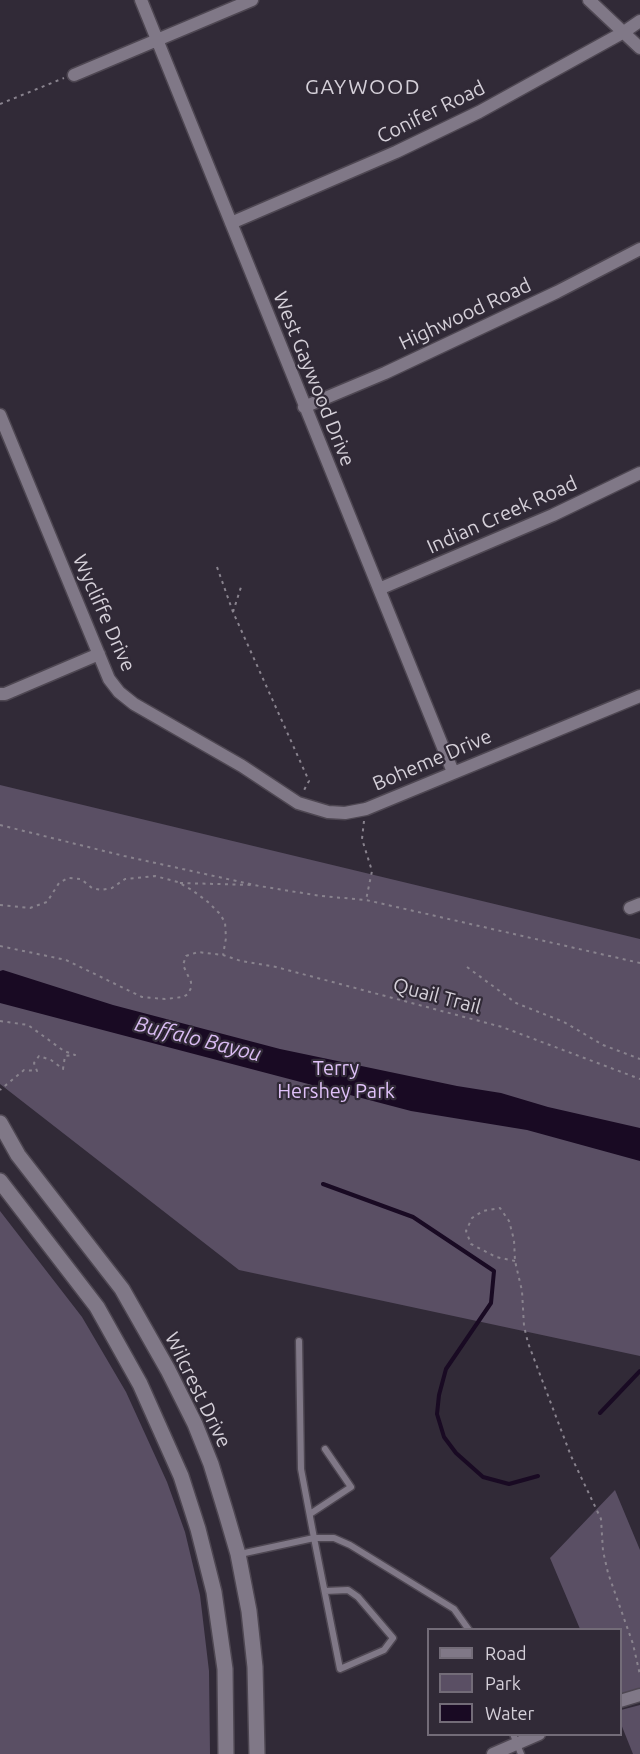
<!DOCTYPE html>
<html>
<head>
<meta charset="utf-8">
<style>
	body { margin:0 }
	#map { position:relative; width:640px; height:1754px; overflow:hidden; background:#312a37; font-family:Ubuntu,sans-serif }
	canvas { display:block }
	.legend { position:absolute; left:427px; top:1628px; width:195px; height:108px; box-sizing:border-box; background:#312a37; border:2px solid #736c78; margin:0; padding:8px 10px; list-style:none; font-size:18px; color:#d5d0d9 }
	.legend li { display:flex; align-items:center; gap:12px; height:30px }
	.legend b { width:30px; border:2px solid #736c78 }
</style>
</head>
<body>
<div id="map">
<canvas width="640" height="1754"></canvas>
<ul class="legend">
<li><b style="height:8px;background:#807887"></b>Road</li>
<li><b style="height:16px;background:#5a4f64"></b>Park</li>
<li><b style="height:16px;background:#190a23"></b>Water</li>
</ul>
</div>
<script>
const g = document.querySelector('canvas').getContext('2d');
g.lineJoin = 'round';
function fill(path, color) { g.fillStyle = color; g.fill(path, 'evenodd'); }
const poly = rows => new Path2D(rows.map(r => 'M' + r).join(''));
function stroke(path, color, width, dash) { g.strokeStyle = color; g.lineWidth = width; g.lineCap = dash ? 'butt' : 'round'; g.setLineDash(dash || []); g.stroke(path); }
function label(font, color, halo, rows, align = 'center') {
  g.font = font + ' Ubuntu,sans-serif'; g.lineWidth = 4.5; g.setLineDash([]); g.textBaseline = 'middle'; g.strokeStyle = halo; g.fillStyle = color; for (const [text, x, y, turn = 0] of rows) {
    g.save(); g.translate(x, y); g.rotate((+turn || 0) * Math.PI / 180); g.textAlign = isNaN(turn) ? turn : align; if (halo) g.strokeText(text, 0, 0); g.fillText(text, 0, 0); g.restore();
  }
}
fill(poly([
	[0,785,640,939,640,1356,239,1270,0,1084],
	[0,1211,82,1317,126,1392,167,1482,185,1532,200,1595,209,1671,210,1754,0,1754],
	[615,1490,640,1550,640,1688,621,1694,620,1630,580,1629,550,1558],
	[640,1705,640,1754,633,1754,621,1724,621,1710]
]), '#5a4f64');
fill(poly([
	[3,970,113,1005,280,1049,457,1086,501,1093,548,1107,640,1128,640,1161,527,1130,411,1111,0,1003,0,971]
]), '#190a23');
stroke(poly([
	[323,1184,413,1217,494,1271,491,1303,446,1369,439,1395,437,1414,444,1437,456,1453,483,1477,509,1484,538,1476],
	[600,1413,640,1371]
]), '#190a23', 4);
const lane = poly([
	[299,1341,301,1469,314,1538,334,1538,350,1545,454,1609,469,1630],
	[310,1514,351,1487,325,1449],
	[240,1554,314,1538,340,1669,384,1650,393,1638,358,1597,348,1590,325,1591],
	[513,1734,521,1754]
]);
const street = poly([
	[141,0,453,772],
	[589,0,640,48],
	[74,75,252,0],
	[231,223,396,152,479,112,624,32,640,21],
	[304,407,385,373,557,292,640,249],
	[0,415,109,679,119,692,134,704,242,766,298,803,328,812,345,813,366,809,640,696],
	[379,589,553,515,640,473],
	[0,694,5,694,99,654],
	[630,908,640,904],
	[620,1701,640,1695],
	[493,1754,539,1734]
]);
const secondary = poly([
	[0,1123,18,1155,122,1289,168,1370,195,1424,211,1464,226,1513,238,1554,249,1611,255,1667,257,1754],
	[0,1181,97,1307,140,1384,181,1476,198,1529,214,1592,225,1669,226,1754]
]);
stroke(lane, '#4e4752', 9);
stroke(street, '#4e4752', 15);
stroke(secondary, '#4e4752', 18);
stroke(poly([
	[0,104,64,78],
	[217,567,233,612,309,781,303,792],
	[233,612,241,587],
	[364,821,362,839,372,871,366,900],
	[0,825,124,856,259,886,321,896,366,900,640,963],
	[180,883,253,885],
	[0,905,30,908,47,902,59,883,68,878,81,879,92,888,101,890,112,888,125,879,155,876,178,882,192,890,208,902,219,913,225,922,226,938,223,955],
	[0,946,66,960,142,997,165,999,183,997,188,994,191,988,191,982,183,965,186,956,198,952,223,955,241,961,276,967,502,1027,640,1079],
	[467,967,516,1003,564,1022,603,1045,640,1059],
	[0,1021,28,1025,64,1051,75,1055,65,1056,63,1069,51,1060,39,1056,34,1063,37,1071,24,1070,0,1090],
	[515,1261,496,1257,471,1244,466,1231,472,1218,483,1211,500,1208,509,1221,514,1240,515,1261,522,1291,524,1326,528,1343,571,1456,601,1519,603,1551,608,1573,633,1644,640,1675]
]), '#89838e', 2, [3, 4.5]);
stroke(lane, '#807887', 6);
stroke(street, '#807887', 12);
stroke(secondary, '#807887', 15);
label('20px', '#d5d0d9', '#312a37', [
	["Conifer Road",431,112,-26],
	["Highwood Road",465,314,-25],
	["West Gaywood Drive",314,379,68],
	["Indian Creek Road",502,515,-24],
	["Wycliffe Drive",104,613,66],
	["Boheme Drive",432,760,-23],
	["Quail Trail",437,996,15],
	["Wilcrest Drive",198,1390,64]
]);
label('20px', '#dfc1f8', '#312a37', [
	["Terry",336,1068],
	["Hershey Park",336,1091]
]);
g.letterSpacing = '1.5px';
label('21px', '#d5d0d9', '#312a37', [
	["GAYWOOD",363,87]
]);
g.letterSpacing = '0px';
label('italic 21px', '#d9bbf2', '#312a37', [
	["Buffalo Bayou",198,1039,14]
]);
</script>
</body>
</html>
